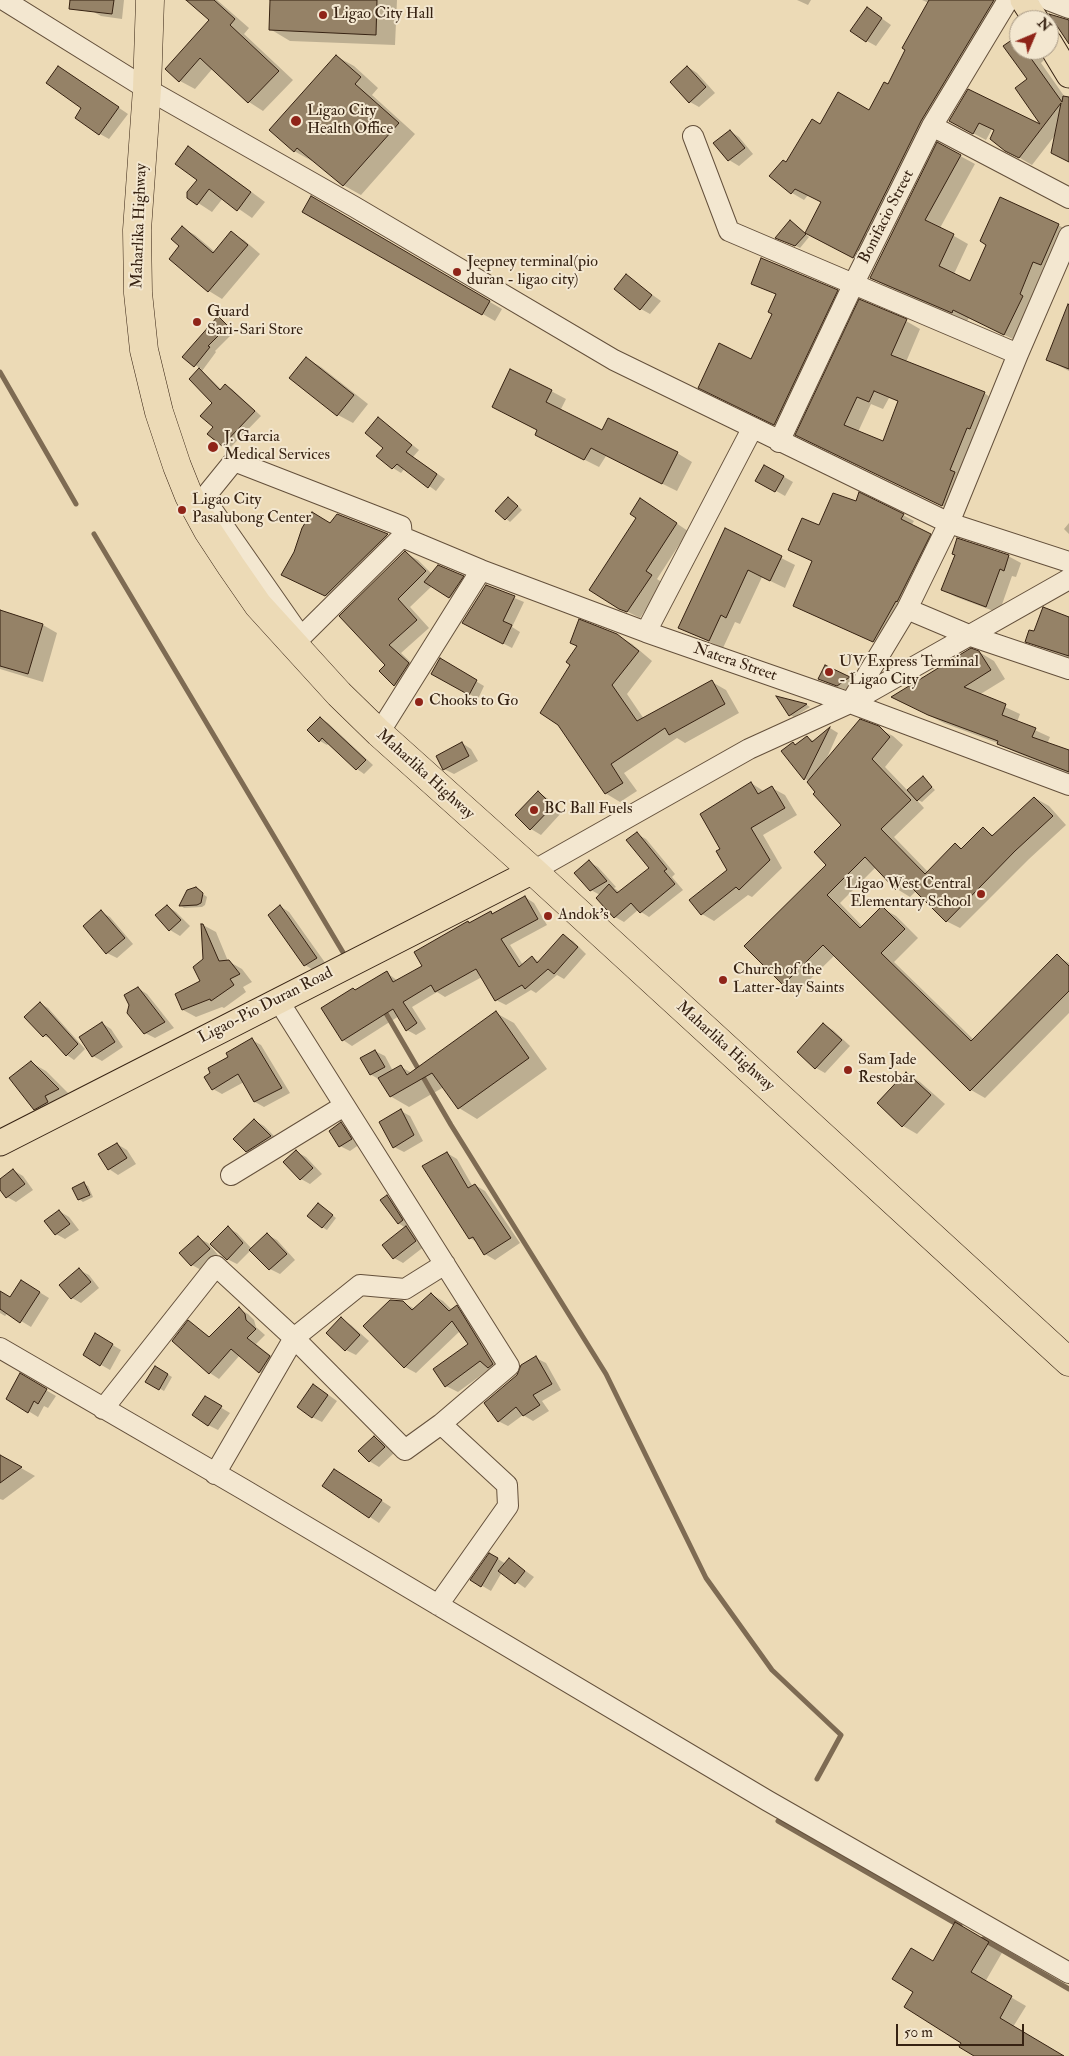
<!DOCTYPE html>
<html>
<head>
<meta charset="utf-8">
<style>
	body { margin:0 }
	#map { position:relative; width:1069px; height:2056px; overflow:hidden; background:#ecdab6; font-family:"IM FELL Double Pica",serif }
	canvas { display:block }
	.north { position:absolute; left:1009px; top:10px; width:50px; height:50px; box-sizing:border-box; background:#f3e7d0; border:1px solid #a79884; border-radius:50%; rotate:45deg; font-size:14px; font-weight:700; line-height:20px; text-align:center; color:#362212 }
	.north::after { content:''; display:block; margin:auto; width:18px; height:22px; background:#8f2418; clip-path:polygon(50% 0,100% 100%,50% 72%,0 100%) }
	.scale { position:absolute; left:896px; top:2024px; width:128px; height:22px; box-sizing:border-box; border:2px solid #362212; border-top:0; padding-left:6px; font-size:15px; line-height:18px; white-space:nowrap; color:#362212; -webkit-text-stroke:4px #f3e7d0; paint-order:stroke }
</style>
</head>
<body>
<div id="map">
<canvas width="1069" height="2056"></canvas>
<div class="north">N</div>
<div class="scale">50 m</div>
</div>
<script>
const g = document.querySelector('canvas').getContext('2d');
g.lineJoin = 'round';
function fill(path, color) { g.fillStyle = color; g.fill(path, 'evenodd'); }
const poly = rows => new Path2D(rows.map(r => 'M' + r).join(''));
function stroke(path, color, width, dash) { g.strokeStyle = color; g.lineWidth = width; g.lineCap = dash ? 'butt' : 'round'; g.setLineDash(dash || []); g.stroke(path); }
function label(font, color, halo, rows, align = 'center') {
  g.font = font + ' "IM FELL Double Pica",serif'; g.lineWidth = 4; g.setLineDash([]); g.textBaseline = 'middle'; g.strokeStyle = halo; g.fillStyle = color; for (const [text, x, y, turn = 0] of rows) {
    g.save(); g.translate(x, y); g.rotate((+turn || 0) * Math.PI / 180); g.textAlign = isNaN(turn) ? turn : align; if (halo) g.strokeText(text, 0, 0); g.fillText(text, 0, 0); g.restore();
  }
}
fill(poly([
	[93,0,124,0,122,19,101,16,92,11],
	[188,0,217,0,249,28,244,34,293,80,263,111,249,102,213,68,195,89,180,81,210,20],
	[271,0,397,0,395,45,290,41,270,29],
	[797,0,811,0,808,5],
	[922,0,1000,0,866,264,819,239,822,202,808,195,804,200,792,193,771,176,787,163,821,126,870,111,889,86,929,3],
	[877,15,891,25,876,46,867,41],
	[1019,36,1019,50,1037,50,1044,60,1041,63,1069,103,1069,162,1052,153,1056,134,1032,165,1006,150,995,131,992,129,986,140,963,128,968,91,1043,127,1016,88,1028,80,1005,46],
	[336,56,354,66,378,88,372,95,415,134,361,195,343,185,313,160,312,161,294,151],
	[688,67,697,73,715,93,699,107,690,102],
	[68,73,128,114,109,139,100,134,83,108],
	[730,131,739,137,753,154,739,166,729,160,715,143],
	[938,144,975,164,940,228,968,244,954,274,971,283,1058,225,1069,231,1019,342,969,318,967,321,886,286,871,278],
	[189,147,203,156,265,202,252,218,223,198,212,212,189,197,198,180],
	[311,198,502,309,495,321,304,212],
	[791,222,809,237,800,248,781,239],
	[182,228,195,235,215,252,231,233,244,240,260,254,222,299,209,291,171,259,181,246],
	[626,276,661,301,650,314,641,309],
	[752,283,837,291,848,298,786,430,711,394,751,360,773,313,777,295],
	[1069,305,1069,371,1048,360],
	[218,318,235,331,215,351,216,352,202,371,222,390,225,385,232,389,261,416,229,449,222,445,214,427,214,403,191,379,201,369,184,357],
	[906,321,920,329,906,362,984,393,998,402,957,513,811,443],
	[889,398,899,402,883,443,858,432,871,404,883,409],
	[306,358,321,367,368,404,353,423,338,415,291,377],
	[551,391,566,399,560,411,603,432,677,453,692,462,677,491,606,456,599,467,551,443,538,430,493,407],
	[378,418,419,450,413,457,445,479,436,491,405,468,401,473,393,468,384,448],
	[765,466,793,482,785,496,757,480],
	[513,501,522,510,510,522,497,511],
	[857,502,903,515,914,521,911,526,941,541,884,647,805,611,813,561,789,549],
	[652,507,688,531,657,579,663,583,640,618,620,608],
	[338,515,396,540,335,600,291,580],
	[1069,523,1069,534,1064,529],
	[726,530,795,565,785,588,762,577,740,624,735,622,723,648,679,628],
	[405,553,418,560,432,574,463,577,472,582,459,603,432,586,410,607,429,628,401,653,421,672,408,693,395,685,380,671,387,665,341,616],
	[1008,556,1021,563,1016,577,1012,576,999,613,956,597,943,590],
	[486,586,524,602,512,627,520,632,512,648,473,628],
	[0,612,43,625,57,633,43,682,0,669],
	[1069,619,1069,658,1036,646,1026,641,1035,633],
	[617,635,632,644,652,661,627,694,644,719,712,682,726,690,739,713,685,743,677,738,624,773,637,791,620,802,605,793,571,664,578,647,571,643],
	[979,652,994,661,1005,679,979,695,1020,714,1017,722,1050,737,1047,744,1069,752,1069,775,1013,751,1000,744,944,723,893,697],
	[440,660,484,686,478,699,433,673],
	[826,667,849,678,858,683,847,690,829,684,820,679],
	[779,698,807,705,810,707,794,717,790,715],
	[321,719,328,723,373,765,364,774,357,769,329,743,327,745,320,741],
	[830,728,838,733,826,760,878,728,893,736,903,745,885,767,908,791,923,778,935,790,922,802,916,799,924,808,894,837,928,872,955,844,963,849,983,829,995,836,1035,798,1049,806,1066,825,1029,859,960,928,946,921,916,891,910,897,897,889,876,867,840,903,863,927,882,908,896,916,918,938,894,962,974,1040,1057,956,1069,963,1069,1013,985,1098,971,1090,835,955,797,992,784,984,843,825,809,781,805,779,783,751,796,746,807,737,814,741],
	[462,743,471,749,478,761,454,774,444,769],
	[751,783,765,792,772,788,785,795,797,815,763,835,782,868,752,897,748,895,714,921,702,914,729,871,722,849],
	[538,792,547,798,562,812,541,835,531,829,517,815],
	[637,834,646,839,675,874,672,877,683,890,649,917,638,910,624,922,615,917,598,898,600,895,591,890,589,862,598,867,616,887,614,888,620,892,650,868],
	[196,889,207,897,205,905,202,907,184,908,180,905],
	[525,897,534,903,547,925,510,945,523,965,532,957,540,962,564,936,573,941,586,954,564,979,557,975,536,993,531,990,506,1005,496,1000,482,977,445,997,437,992,412,1007,426,1029,416,1035,407,1030,399,1016,352,1046,343,1040,356,991,387,973,398,981,423,966,470,924,491,913,494,914],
	[167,906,176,912,190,926,180,936,170,930,157,915],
	[280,906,289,912,326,964,315,971,305,965,269,915],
	[101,912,110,917,133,944,117,958,107,953],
	[203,925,216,932,228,961,242,969,252,982,243,987,246,992,224,1008,222,1007,196,1017,183,1010,202,981,204,959],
	[138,988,147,994,174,1028,155,1038,145,1033],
	[41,1004,48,1008,85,1049,74,1060,67,1055,52,1039,44,1036],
	[496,1013,514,1023,547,1069,477,1119,459,1108,444,1087,409,1107,390,1096,380,1080,370,1074,375,1051,385,1056,393,1071,401,1067,412,1073],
	[102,1023,111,1029,123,1047,102,1061,93,1056],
	[823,1024,833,1030,850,1046,825,1073,816,1068],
	[252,1040,261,1045,290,1093,264,1107,255,1102,244,1082,222,1094,213,1089,230,1057],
	[32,1063,46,1071,73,1098,49,1117,35,1109],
	[906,1073,920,1082,945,1104,917,1134,903,1126],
	[401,1111,410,1116,423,1141,404,1152,394,1147],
	[254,1120,264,1126,280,1142,256,1156,247,1151],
	[341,1123,350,1129,360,1144,350,1151,340,1146],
	[117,1144,127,1150,136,1164,118,1175,109,1169],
	[297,1152,306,1157,322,1174,310,1184,301,1179],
	[447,1153,457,1159,473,1187,475,1185,485,1191,520,1243,495,1260,485,1254,478,1243,470,1238],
	[13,1170,23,1176,33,1190,16,1202,7,1197,0,1188,0,1180],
	[84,1184,88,1186,93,1197,83,1202,79,1199],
	[387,1196,396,1202,412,1226,409,1228,416,1233,425,1246,403,1263,394,1258,406,1228,398,1223],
	[319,1205,336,1218,327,1230,322,1227],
	[59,1211,69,1217,79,1230,65,1239,56,1234],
	[228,1228,237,1233,252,1249,268,1235,277,1240,295,1260,280,1274,270,1269,251,1250,237,1264,227,1259],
	[198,1238,208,1243,218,1255,201,1270,192,1265],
	[79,1270,89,1275,99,1288,81,1303,72,1298],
	[31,1287,49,1298,31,1327,8,1313,5,1316,0,1313,0,1292,11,1298],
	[431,1294,443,1301,452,1310,457,1307,469,1314,505,1371,501,1374,491,1368,458,1392,446,1386,470,1344,460,1331,416,1373,405,1367,402,1302,415,1309],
	[239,1309,248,1314,254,1320,256,1327,265,1335,256,1344,279,1362,269,1378,260,1372,240,1355,219,1379,210,1373,174,1341,189,1322,210,1337],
	[341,1319,351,1325,369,1341,356,1355,346,1350],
	[96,1335,121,1350,110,1370,84,1355],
	[536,1358,546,1363,561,1390,542,1401,549,1411,533,1421,523,1415,508,1426,498,1421],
	[155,1367,172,1377,164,1391,147,1381],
	[20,1375,56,1396,48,1408,44,1406,38,1417,7,1398],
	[323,1391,337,1401,322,1422,312,1417],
	[205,1398,230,1413,218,1430,208,1425],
	[374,1437,384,1443,394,1453,379,1467,369,1461],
	[0,1456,35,1476,3,1500,0,1499],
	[344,1476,391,1507,379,1523,370,1517],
	[490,1554,506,1564,509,1559,534,1577,525,1588,502,1572,491,1591,472,1580],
	[955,1923,1003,1951,985,1982,1026,2006,1013,2027,1062,2056,976,2056,962,2043,934,1963]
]), '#0003');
stroke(poly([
	[0,372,76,504],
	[94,534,344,954],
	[384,1010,451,1125,606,1374,706,1578,772,1670,841,1735,817,1779],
	[778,1821,960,1926],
	[983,1939,1069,1989]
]), '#7e6b53', 5);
const building = poly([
	[70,0,114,0,112,14,69,9,70,0],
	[186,0,214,0,235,19,230,25,279,71,248,103,200,58,179,82,165,69,209,20,186,0],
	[270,0,377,0,376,35,269,30,270,0],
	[929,0,994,0,921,121,853,258,805,233,821,202,795,189,791,194,769,176,783,160,786,162,812,119,820,124,838,92,869,110,884,82,888,84,905,50,902,48,929,0],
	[867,7,882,18,866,42,850,31,867,7],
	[1049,14,1069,20,1069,44,1049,14],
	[1019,35,1019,50,1025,50,1062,102,1063,96,1069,97,1069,162,1051,153,1061,103,1019,158,1005,151,990,139,994,130,979,123,973,134,949,121,968,89,1040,124,1015,88,1027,79,1003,46,1019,35],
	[336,55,361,77,355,84,399,123,343,186,297,148,294,152,269,130,336,55],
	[58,66,119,107,99,135,75,118,81,108,46,83,58,66],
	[687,66,706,87,689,103,670,82,687,66],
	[730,130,745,148,728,161,713,143,730,130],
	[937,142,961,155,925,220,954,234,939,266,970,281,986,245,980,241,1000,197,1059,224,1041,265,1033,262,1020,294,1023,296,1004,335,953,310,952,313,870,278,937,142],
	[188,146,251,192,237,211,209,189,197,205,187,198,187,192,197,180,175,164,188,146],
	[311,196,490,301,482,315,302,212,311,196],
	[790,220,806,234,795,246,775,238,790,220],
	[182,226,213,253,231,231,248,245,208,292,169,259,179,246,171,239,182,226],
	[761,258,838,290,774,425,698,388,719,343,751,359,772,314,768,312,776,294,751,284,761,258],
	[626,274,652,295,640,310,614,289,626,274],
	[859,299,907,319,891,355,985,392,970,429,967,428,950,470,955,472,942,506,795,435,859,299],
	[874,391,898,401,883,441,844,425,857,397,869,402,874,391],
	[1068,304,1069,305,1069,369,1046,360,1068,304],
	[218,316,228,326,208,346,210,347,194,367,182,357,218,316],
	[306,357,354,395,337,416,289,378,306,357],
	[199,368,220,390,225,384,255,411,222,446,207,434,213,427,200,416,212,403,189,379,199,368],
	[510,369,552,390,546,402,602,430,608,418,678,452,662,484,591,448,584,460,535,435,537,430,492,407,510,369],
	[378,417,412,445,406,452,437,474,428,488,397,464,392,469,376,456,383,448,365,433,378,417],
	[764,465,784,476,775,492,755,481,764,465],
	[859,492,904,514,901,519,931,534,897,602,896,601,873,642,793,606,812,561,788,550,802,518,819,525,833,493,856,501,859,492],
	[508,497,518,506,505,520,495,511,508,497],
	[640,498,677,523,646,571,652,575,627,612,619,609,589,590,636,518,630,514,640,498],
	[312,512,330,523,337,514,388,534,325,596,281,575,294,552,302,528,312,512],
	[725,528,782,556,770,581,748,570,726,618,721,615,709,641,678,628,725,528],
	[957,538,1009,555,1004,571,1000,569,986,607,941,590,955,555,952,554,957,538],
	[405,551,426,571,398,599,417,620,389,645,409,663,394,686,379,671,385,665,339,616,405,551],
	[438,565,464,576,449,598,424,582,438,565],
	[486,585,515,596,503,621,512,625,503,644,462,623,486,585],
	[1043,607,1069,617,1069,656,1025,642,1029,630,1034,631,1043,607],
	[0,610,43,624,28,674,0,666,0,610],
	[579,619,617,634,639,651,612,685,637,721,712,680,725,704,669,735,665,728,611,764,623,783,605,794,558,725,540,713,570,665,566,662,577,646,570,643,579,619],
	[971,648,979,651,991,670,964,687,1006,704,1002,715,1036,728,1032,737,1069,750,1069,772,997,744,998,741,928,715,891,697,971,648],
	[440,658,477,680,469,695,431,674,440,658],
	[825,665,850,677,837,686,818,679,825,665],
	[776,696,807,704,789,716,776,696],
	[320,717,366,760,356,770,322,738,319,742,307,730,320,717],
	[860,719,879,726,890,737,872,759,911,800,881,829,925,874,955,843,961,849,983,827,992,836,1034,797,1053,816,1015,851,946,922,905,881,896,890,865,857,827,895,860,928,882,906,905,929,881,953,971,1041,1057,954,1069,966,1069,991,970,1091,823,945,783,985,744,946,826,865,814,852,841,825,813,794,815,792,807,782,860,719],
	[830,727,804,780,781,751,793,742,795,745,807,736,812,742,830,727],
	[462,742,469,756,443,770,436,756,462,742],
	[923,776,932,787,917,801,907,790,923,776],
	[751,782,758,794,772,786,785,808,751,828,770,860,739,890,736,887,701,915,689,900,727,870,716,851,720,849,700,814,751,782],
	[538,791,553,806,530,830,515,815,538,791],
	[637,832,667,869,664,871,675,884,640,913,631,903,614,918,596,898,609,884,617,893,649,868,626,840,637,832],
	[589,860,607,881,590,891,574,873,589,860],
	[196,887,203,893,201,903,197,905,179,906,187,890,196,887],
	[525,896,538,919,501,939,519,967,532,956,537,963,563,934,578,947,554,974,548,969,525,989,522,985,495,1001,476,969,435,992,431,985,403,1002,417,1023,406,1031,393,1009,342,1041,321,1008,353,988,355,990,387,971,393,982,422,966,414,952,468,921,469,923,491,911,492,914,525,896],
	[167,905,181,920,169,931,155,915,167,905],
	[280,905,317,958,304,966,268,915,280,905],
	[101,910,125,938,106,954,83,926,101,910],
	[201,924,203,924,219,961,229,960,240,974,230,979,234,985,211,1001,210,999,182,1010,175,994,200,981,193,967,203,959,201,924],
	[138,987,165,1022,144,1034,127,1013,129,1005,124,995,138,987],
	[40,1002,78,1044,66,1056,46,1034,43,1037,24,1017,40,1002],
	[496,1011,529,1058,458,1109,432,1073,390,1097,378,1078,401,1065,407,1075,496,1011],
	[102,1022,115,1042,92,1057,79,1037,102,1022],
	[823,1023,842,1040,815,1069,797,1052,823,1023],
	[252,1038,282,1088,254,1102,238,1074,212,1090,204,1077,210,1073,208,1068,228,1057,226,1053,252,1038],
	[375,1050,385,1067,370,1075,360,1058,375,1050],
	[31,1061,59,1089,45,1096,48,1102,34,1110,9,1078,31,1061],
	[906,1072,931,1095,902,1127,877,1103,906,1072],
	[401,1109,414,1135,393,1148,379,1122,401,1109],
	[254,1119,271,1136,246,1152,233,1139,254,1119],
	[341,1122,352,1139,339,1147,329,1131,341,1122],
	[117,1143,127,1158,108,1170,98,1154,117,1143],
	[296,1150,313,1168,300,1180,283,1162,296,1150],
	[447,1152,468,1188,475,1184,511,1238,484,1255,473,1237,469,1239,422,1166,447,1152],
	[13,1169,25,1184,6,1198,0,1190,0,1179,13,1169],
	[84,1182,90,1195,78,1200,72,1188,84,1182],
	[387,1195,403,1220,398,1224,380,1200,387,1195],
	[318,1203,333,1215,322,1228,307,1216,318,1203],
	[59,1210,70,1224,55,1235,44,1221,59,1210],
	[228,1226,243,1243,227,1260,210,1244,228,1226],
	[406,1226,416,1241,393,1259,382,1245,406,1226],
	[267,1233,287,1254,269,1270,249,1250,267,1233],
	[198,1236,210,1249,191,1266,179,1253,198,1236],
	[79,1268,91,1282,71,1299,59,1285,79,1268],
	[21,1280,40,1292,20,1323,0,1309,0,1291,10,1297,21,1280],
	[431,1293,449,1311,457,1305,493,1364,488,1368,480,1361,445,1387,433,1369,468,1344,452,1321,404,1368,363,1326,390,1300,403,1301,412,1310,431,1293],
	[239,1307,245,1314,246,1320,256,1329,247,1338,270,1356,259,1373,231,1349,209,1374,172,1341,188,1320,209,1337,239,1307],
	[341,1317,360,1335,345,1351,326,1333,341,1317],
	[95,1333,113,1344,100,1366,83,1355,95,1333],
	[536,1356,552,1384,533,1395,540,1405,523,1416,516,1407,498,1422,484,1403,517,1375,521,1365,536,1356],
	[155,1366,168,1374,159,1390,145,1382,155,1366],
	[20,1373,47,1389,38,1404,34,1401,28,1413,6,1399,20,1373],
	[313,1384,328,1395,312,1418,297,1407,313,1384],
	[205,1396,222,1406,208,1426,192,1415,205,1396],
	[374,1436,385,1447,369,1462,358,1451,374,1436],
	[0,1455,22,1467,0,1483,0,1455],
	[334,1469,382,1500,369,1518,322,1486,334,1469],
	[489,1553,498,1558,481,1587,470,1580,489,1553],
	[509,1558,525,1571,515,1584,498,1571,509,1558],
	[955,1922,989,1942,971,1972,1012,1996,1000,2018,1064,2056,974,2056,959,2047,961,2043,904,2007,913,1992,892,1979,911,1948,933,1961,955,1922]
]);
fill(building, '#958267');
stroke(building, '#362212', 1);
const minor = poly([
	[4,0,147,89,353,206,614,360,949,523,1069,562],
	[1048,0,1069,8],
	[932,126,1069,198],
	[693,136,729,231,1018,354],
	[779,442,854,283,932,126,1008,0],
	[234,461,401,526,402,537,301,637,204,498,234,461],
	[402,537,481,570,646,632,850,703,1069,785],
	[907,609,971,636,1069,669],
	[646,632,752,429],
	[851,702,907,609,949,523,1018,354,1069,236],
	[379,733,481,570],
	[533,871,749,749,850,703,1069,579],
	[278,1000,509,1366,441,1424],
	[231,1175,344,1106],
	[0,1348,243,1489,768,1801,1069,1973],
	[103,1409,216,1266,294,1338,215,1474],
	[438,1605,508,1506,507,1485,441,1424,405,1450,294,1338,360,1285,405,1289,445,1264]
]);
const major = poly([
	[1023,0,1036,20],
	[1049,42,1069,75],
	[0,1143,533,871]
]);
const highway = poly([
	[150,0,147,89,137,230,138,293,144,350,159,412,177,466,189,496,208,531,231,566,258,605,339,694,379,733,533,871,1069,1362]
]);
stroke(minor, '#64503b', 22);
stroke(major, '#362212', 27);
stroke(highway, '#362212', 29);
stroke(minor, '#f3e7d0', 20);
stroke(major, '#ecdab6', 25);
stroke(highway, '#ecdab6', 28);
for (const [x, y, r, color] of [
	[323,15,5,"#8f2418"],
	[296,121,6,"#8f2418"],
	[457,272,5,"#8f2418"],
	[197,322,5,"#8f2418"],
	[213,447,6,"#8f2418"],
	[182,510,5,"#8f2418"],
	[829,672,5,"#8f2418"],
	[419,702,5,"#8f2418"],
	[534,810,5,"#8f2418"],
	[981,894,5,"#8f2418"],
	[548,916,5,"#8f2418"],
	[723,980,5,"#8f2418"],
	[848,1070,5,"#8f2418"]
]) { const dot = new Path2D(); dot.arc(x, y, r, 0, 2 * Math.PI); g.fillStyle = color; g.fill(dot); stroke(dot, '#f3e7d0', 2); }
label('16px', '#362212', '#f3e7d0', [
	["Ligao City Hall",333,15],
	["Ligao City",307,112],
	["Health Office",307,130],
	["Jeepney terminal(pio",467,263],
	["duran - ligao city)",467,281],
	["Guard",207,313],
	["Sari-Sari Store",207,331],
	["J. Garcia",224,438],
	["Medical Services",224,456],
	["Ligao City",192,501],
	["Pasalubong Center",192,519],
	["UV Express Terminal",839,663],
	["- Ligao City",839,681],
	["Chooks to Go",429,702],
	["BC Ball Fuels",544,810],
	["Ligao West Central",971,885,"right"],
	["Elementary School",971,903,"right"],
	["Andok's",558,916],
	["Church of the",733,971],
	["Latter-day Saints",733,989],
	["Sam Jade",858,1061],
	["Restobar",858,1079]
], 'left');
label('16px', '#362212', '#f3e7d0', [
	["Bonifacio Street",887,217,-63],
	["Maharlika Highway",140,226,-88],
	["Natera Street",735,663,19],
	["Maharlika Highway",425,775,42],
	["Ligao-Pio Duran Road",266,1006,-27],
	["Maharlika Highway",725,1047,42]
]);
</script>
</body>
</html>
